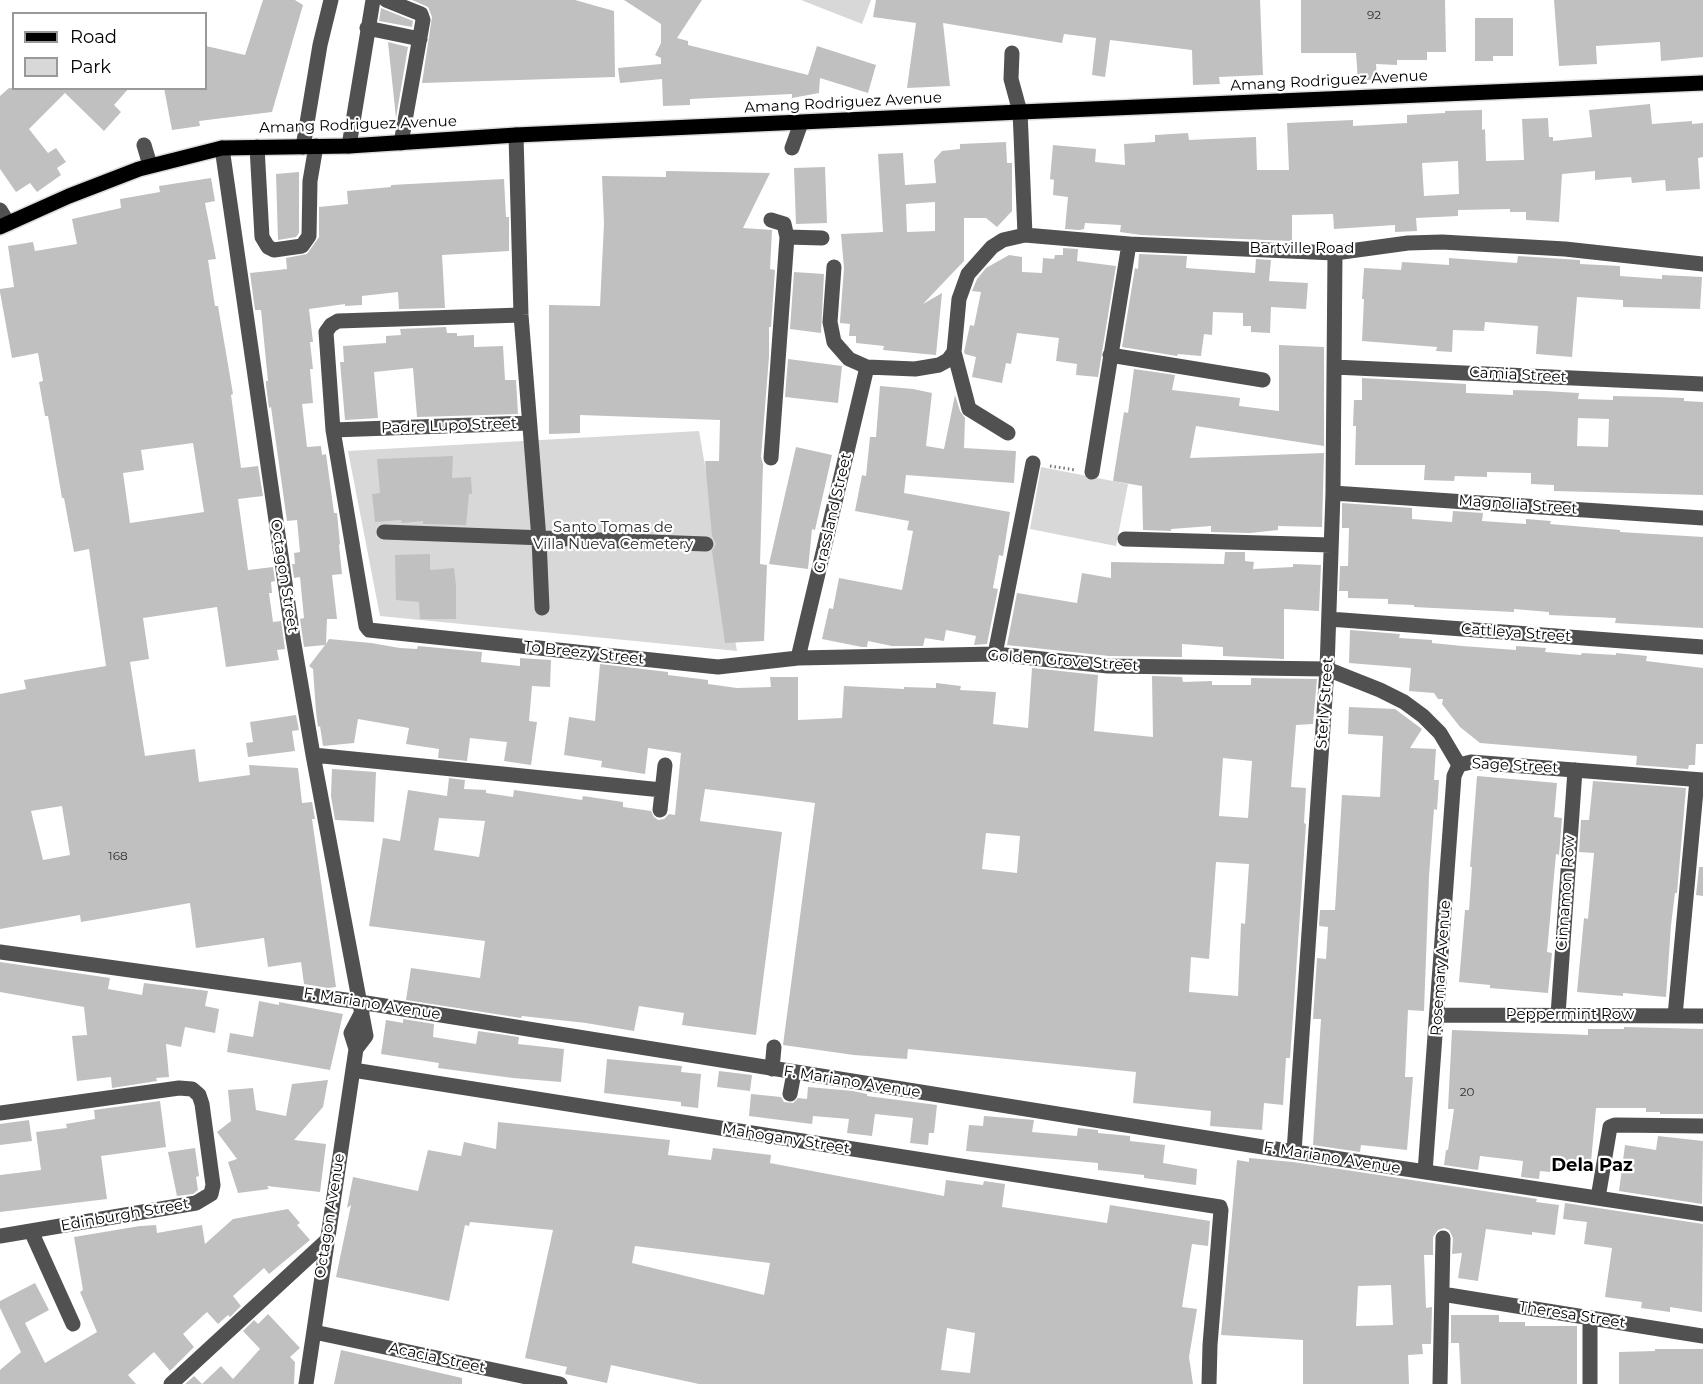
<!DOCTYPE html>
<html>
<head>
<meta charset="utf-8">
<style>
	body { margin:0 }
	#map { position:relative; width:1703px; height:1384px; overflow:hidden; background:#fff; font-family:Montserrat,sans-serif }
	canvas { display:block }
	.legend { position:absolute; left:12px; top:12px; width:195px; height:78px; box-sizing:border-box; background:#fff; border:2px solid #999; margin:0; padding:8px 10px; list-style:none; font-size:18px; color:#000 }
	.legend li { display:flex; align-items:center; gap:12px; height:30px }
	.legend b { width:30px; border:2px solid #999 }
</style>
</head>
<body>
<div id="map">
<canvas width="1703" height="1384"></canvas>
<ul class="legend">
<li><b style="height:8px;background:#000"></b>Road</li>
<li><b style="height:16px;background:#d8d8d8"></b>Park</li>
</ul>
</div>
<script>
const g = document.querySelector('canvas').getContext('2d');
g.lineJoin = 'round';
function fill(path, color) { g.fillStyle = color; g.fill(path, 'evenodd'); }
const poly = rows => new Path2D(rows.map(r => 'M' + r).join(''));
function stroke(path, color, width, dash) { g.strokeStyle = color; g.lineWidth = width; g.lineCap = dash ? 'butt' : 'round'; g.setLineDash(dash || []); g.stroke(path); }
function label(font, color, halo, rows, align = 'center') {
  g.font = font + ' Montserrat,sans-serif'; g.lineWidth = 4.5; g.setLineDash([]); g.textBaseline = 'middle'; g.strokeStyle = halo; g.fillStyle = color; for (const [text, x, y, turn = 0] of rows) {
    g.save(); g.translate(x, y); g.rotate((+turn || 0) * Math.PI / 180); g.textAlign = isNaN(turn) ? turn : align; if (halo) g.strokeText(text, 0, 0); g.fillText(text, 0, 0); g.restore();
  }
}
fill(poly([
	[801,0,871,0,862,24],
	[699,431,737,651,380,616,348,451],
	[1041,467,1128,484,1116,546,1030,529]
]), '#d8d8d8');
fill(poly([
	[263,0,295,0,303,5,272,112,199,121,200,126,172,130,164,88,206,88,206,46,245,55],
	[412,0,575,0,614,11,615,77,422,83,432,17,428,7],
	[624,0,702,0,677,38,688,41,688,45,808,75,817,46,876,65,868,93,820,78,819,93,792,98,792,94,690,99,690,105,663,106,662,79,620,83,618,68,661,64,661,58,655,55,661,43,661,24],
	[876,0,1260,0,1263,75,1219,77,1220,84,1193,85,1192,50,1110,40,1105,77,1092,75,1096,38,1064,34,1062,43,943,23,950,86,907,88,916,23,873,17],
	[1301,0,1445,0,1446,52,1427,52,1427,60,1397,60,1397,65,1376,64,1377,79,1358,81,1356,53,1301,53],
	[1554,0,1703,0,1703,57,1661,61,1660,42,1596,46,1597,64,1559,66],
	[381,8,413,21,412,27,379,21],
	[1475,18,1513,18,1513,56,1493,56,1493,61,1475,61],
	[388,42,408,47,396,118],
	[9,88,129,88,114,105,121,112,104,131,65,93,29,129,48,153,56,148,66,162,57,168,61,175,37,192,30,183,16,192,0,169,0,96],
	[1650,104,1652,124,1692,121,1692,124,1703,123,1703,157,1698,158,1700,189,1666,191,1665,180,1632,183,1631,177,1595,180,1595,171,1562,174,1559,222,1526,220,1526,212,1510,212,1510,209,1458,210,1458,216,1416,218,1417,231,1395,232,1395,225,1334,229,1333,214,1292,215,1292,241,1141,235,1120,232,1121,225,1085,223,1084,229,1080,230,1065,229,1068,197,1053,195,1054,180,1050,179,1053,145,1096,149,1095,162,1125,165,1124,144,1155,142,1155,135,1188,133,1189,140,1256,137,1257,170,1289,170,1287,123,1353,120,1353,126,1407,123,1407,115,1445,113,1445,111,1482,110,1482,130,1485,129,1486,161,1524,160,1522,119,1548,118,1549,137,1553,137,1553,141,1592,137,1589,110],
	[1458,161,1459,194,1424,196,1422,163],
	[1006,142,1007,163,1012,163,1012,211,997,227,986,218,964,218,964,261,923,304,942,293,936,355,883,350,884,346,856,343,856,336,849,336,850,324,840,323,840,321,844,268,841,234,883,232,878,154,903,153,905,185,936,183,934,160,942,151,960,149,960,144],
	[935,202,935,231,907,232,906,204],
	[825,167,827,223,796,224,794,168],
	[666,171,770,173,743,228,772,230,770,269,775,270,771,327,769,327,769,357,761,457,763,464,760,564,767,565,764,641,725,643,712,551,716,544,712,536,705,461,719,461,720,420,580,415,580,433,549,434,549,305,600,306,604,223,602,176,666,177],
	[299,172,299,233,296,237,278,240,276,174],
	[211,178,215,201,205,203,216,259,208,260,215,306,218,306,233,394,231,395,241,468,258,466,263,496,238,499,248,570,273,567,275,581,271,582,272,593,269,593,273,622,281,621,285,649,277,650,279,660,226,667,217,607,143,618,149,659,130,662,145,756,195,749,199,782,250,775,249,765,298,768,302,803,312,802,315,819,312,819,336,987,328,988,304,984,301,962,268,967,264,938,196,948,190,903,81,922,80,915,0,929,0,694,26,689,24,680,106,666,89,549,74,552,64,498,62,498,48,416,45,416,39,382,43,381,38,353,12,358,0,292,0,289,14,287,8,246,33,242,35,251,77,244,72,219,121,208,120,199,160,192,159,186],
	[193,443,204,512,130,523,123,473,144,470,141,450],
	[62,806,70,855,43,860,31,811],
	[504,179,506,217,509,217,509,251,442,255,445,308,399,309,398,292,362,296,362,305,345,306,345,304,309,309,313,342,310,342,313,369,310,369,313,403,302,404,307,447,321,446,322,455,326,454,334,513,337,513,340,544,339,545,342,574,332,575,337,619,327,619,326,644,329,639,371,643,400,648,417,649,418,646,482,652,481,662,520,666,520,658,551,660,550,687,532,686,529,721,537,722,531,765,504,761,507,742,470,738,467,761,438,758,439,749,406,744,409,728,358,719,354,743,323,746,320,726,318,727,316,712,313,669,309,666,325,645,304,647,300,619,304,618,300,577,294,578,292,564,295,564,294,553,300,552,297,520,287,521,271,407,269,408,266,385,266,381,268,381,261,310,255,310,250,273,287,269,286,258,307,254,319,237,319,207,348,204,347,191,391,187,391,185],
	[1063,248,1078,249,1077,261,1116,266,1098,377,1076,375,1077,364,1056,361,1059,338,1017,333,1011,364,1006,363,1002,383,972,377,976,357,965,354,964,352,970,325,974,326,981,292,972,291,977,279,986,268,1009,255,1022,257,1022,272,1042,273,1043,258,1054,259,1055,255,1063,255],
	[1139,254,1187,256,1186,268,1255,273,1256,259,1271,260,1269,281,1308,283,1306,309,1271,307,1270,333,1251,332,1251,326,1243,326,1243,313,1213,312,1212,335,1204,334,1201,356,1178,354,1177,356,1122,347,1135,268,1138,269],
	[1518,256,1564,259,1580,260,1580,264,1620,266,1620,276,1662,279,1662,275,1702,277,1700,309,1623,307,1623,300,1577,297,1572,357,1536,354,1538,326,1485,322,1484,331,1453,330,1452,352,1436,351,1437,347,1362,341,1364,299,1362,299,1364,268,1401,270,1402,262,1449,265,1449,258,1517,263],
	[794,272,824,274,821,333,790,329],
	[446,327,447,333,457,333,457,336,474,335,474,347,503,346,505,380,516,380,518,414,417,417,413,368,374,372,378,418,345,420,340,362,344,362,343,346,386,343,386,336,401,335,400,329],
	[1279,345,1324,347,1324,446,1196,426,1190,458,1324,453,1322,527,1278,526,1278,530,1250,533,1211,532,1211,526,1171,529,1171,531,1143,530,1142,486,1113,481,1124,412,1128,413,1134,369,1175,375,1172,390,1240,398,1239,406,1279,411],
	[788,359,842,366,838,403,785,397],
	[1362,378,1466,384,1466,393,1513,395,1513,390,1545,391,1579,393,1578,399,1613,400,1613,396,1657,397,1684,398,1684,401,1703,402,1703,495,1554,491,1554,485,1531,484,1531,473,1487,472,1487,477,1455,476,1454,481,1424,480,1425,465,1355,465,1356,426,1353,426,1354,400,1362,400],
	[1578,418,1609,419,1608,447,1577,446],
	[880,386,913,389,932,393,926,446,944,449,955,395,960,411,965,418,964,448,1016,451,1014,483,906,475,904,493,1010,512,1003,556,999,555,993,588,998,589,987,644,974,645,976,636,946,630,944,641,925,638,923,646,892,646,868,641,867,647,862,647,822,639,829,608,833,609,839,578,902,590,913,531,907,530,909,521,855,511,862,475,866,476,870,437,876,437],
	[796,447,832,455,815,530,812,529,808,569,769,564],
	[453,456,452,478,471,477,472,494,469,494,466,525,423,524,423,521,402,523,401,520,375,522,372,494,380,493,377,459],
	[1342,503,1412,508,1412,519,1452,522,1453,511,1483,513,1482,521,1526,524,1526,519,1551,521,1550,524,1620,530,1620,532,1703,537,1703,628,1615,623,1616,618,1549,615,1549,612,1514,609,1514,612,1414,607,1414,605,1388,604,1388,599,1348,598,1348,591,1339,591,1340,566,1348,566,1349,528,1342,528],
	[1225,552,1245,552,1245,561,1254,562,1253,569,1293,567,1293,564,1321,565,1319,611,1284,609,1284,659,1223,656,1223,647,1182,644,1182,657,1109,656,1007,645,1017,593,1077,603,1082,573,1111,578,1111,562,1224,564],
	[430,554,430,570,454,568,456,585,456,619,420,619,419,602,396,600,395,555],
	[1350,630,1400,634,1399,638,1432,640,1432,643,1462,646,1516,650,1516,646,1546,648,1545,652,1581,655,1582,653,1616,655,1616,653,1647,656,1646,661,1703,668,1703,744,1696,744,1695,765,1689,765,1688,769,1636,765,1637,756,1480,743,1460,727,1442,704,1443,699,1438,699,1434,693,1409,691,1411,668,1349,663],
	[600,664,668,672,668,675,708,680,708,684,737,688,771,687,770,677,798,677,798,720,842,718,844,686,904,689,904,687,936,688,936,683,961,686,960,690,996,692,993,724,1028,728,1032,668,1098,675,1094,731,1153,737,1152,676,1182,677,1183,682,1212,681,1212,685,1251,685,1251,678,1317,679,1313,724,1296,725,1291,787,1306,788,1304,823,1306,824,1293,1017,1290,1058,1286,1058,1283,1105,1264,1103,1262,1130,1210,1126,1211,1111,1133,1103,1136,1072,908,1049,907,1059,854,1055,783,1045,815,803,762,796,705,789,700,821,782,832,756,1035,682,1025,684,1013,639,1006,634,1031,586,1023,522,1016,521,1018,406,1000,411,968,480,978,485,941,369,926,383,838,400,841,408,790,447,796,449,778,465,780,464,789,486,790,486,793,513,797,514,790,582,800,583,796,623,802,623,807,651,811,654,817,658,820,664,819,669,814,675,815,681,753,648,748,645,774,601,767,602,761,564,755,569,717,595,721],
	[1223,758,1252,761,1248,818,1219,816],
	[439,818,485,821,479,857,434,850],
	[986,833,1020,836,1017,873,982,869],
	[1216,862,1249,864,1245,924,1241,923,1238,996,1189,992,1191,957,1209,959],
	[1349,707,1395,709,1422,729,1410,748,1436,749,1434,780,1439,780,1437,810,1434,809,1429,876,1424,1011,1408,1010,1405,1077,1413,1077,1407,1150,1361,1145,1360,1152,1313,1145,1321,1019,1313,1019,1317,958,1326,959,1328,927,1319,926,1320,910,1335,910,1342,795,1380,797,1383,736,1348,734],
	[296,715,299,730,292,731,295,751,248,757,246,743,253,742,250,722],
	[332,769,376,772,374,822,335,820,331,796],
	[1477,776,1557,783,1554,817,1562,818,1559,855,1556,854,1547,952,1552,953,1548,993,1490,988,1490,985,1459,982,1465,910,1469,910,1472,867,1470,867],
	[1593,781,1686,788,1677,893,1675,893,1671,925,1666,997,1623,993,1623,996,1577,992,1584,918,1588,919,1594,853,1579,852,1581,820,1589,820],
	[1699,867,1703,867,1703,896,1696,895],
	[0,962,110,978,108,989,142,995,144,983,208,991,205,1006,219,1009,215,1033,185,1027,181,1047,166,1044,169,1077,156,1078,157,1081,112,1088,111,1077,77,1081,72,1036,87,1035,84,1007,0,992],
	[259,1001,279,1005,279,1002,343,1014,330,1070,227,1052,230,1033,253,1037],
	[403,1019,434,1024,433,1037,476,1044,478,1031,519,1037,518,1044,564,1049,561,1082,513,1078,438,1068,439,1063,381,1054,386,1020,403,1023],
	[1624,1027,1703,1029,1703,1114,1660,1114,1660,1112,1646,1112,1646,1108,1596,1108,1590,1172,1551,1167,1550,1172,1540,1171,1539,1179,1521,1177,1523,1161,1480,1156,1478,1170,1444,1165,1446,1150,1448,1150,1454,1109,1448,1109,1452,1030,1588,1035,1588,1029,1624,1029],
	[607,1059,682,1066,681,1072,701,1074,698,1108,681,1106,681,1102,604,1093],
	[719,1071,752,1075,750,1091,717,1087],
	[328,1080,323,1107,294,1140,326,1144,320,1192,267,1186,269,1189,238,1193,228,1162,237,1159,217,1132,231,1121,228,1090,253,1088,256,1110,286,1116,292,1084],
	[808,1087,853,1091,867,1094,867,1096,937,1105,934,1133,929,1133,928,1145,910,1143,913,1118,875,1114,872,1136,847,1133,849,1119,813,1116,812,1124,749,1116,751,1094,781,1097,784,1102,793,1103,798,1098,807,1099],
	[160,1101,166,1147,101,1156,107,1199,0,1212,0,1175,41,1170,36,1132,67,1128,66,1124,95,1119,94,1110],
	[984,1116,1034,1120,1032,1132,1077,1136,1078,1128,1098,1130,1098,1133,1130,1136,1130,1141,1165,1145,1163,1163,1197,1169,1196,1185,1144,1178,1144,1175,1098,1170,1098,1163,966,1151,969,1125,983,1126],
	[29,1120,32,1141,0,1145,0,1124],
	[498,1122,670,1140,668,1155,711,1160,713,1148,771,1155,770,1163,944,1196,946,1180,983,1185,984,1181,1005,1184,1002,1207,1107,1223,1110,1205,1210,1221,1208,1246,1192,1244,1182,1307,1197,1309,1189,1357,1193,1384,699,1384,611,1365,607,1383,565,1374,567,1367,525,1358,553,1230,470,1222,469,1226,465,1225,449,1301,336,1277,351,1205,347,1208,353,1177,418,1191,428,1150,461,1156,464,1142,496,1149],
	[635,1246,770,1263,764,1295,632,1263],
	[947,1328,975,1333,970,1373,941,1370],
	[1658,1136,1703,1141,1702,1204,1619,1191,1625,1145,1656,1150],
	[195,1148,199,1176,196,1177,198,1190,193,1194,177,1196,168,1152],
	[1249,1158,1293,1162,1537,1199,1536,1202,1559,1205,1555,1235,1532,1232,1532,1235,1486,1229,1478,1281,1458,1278,1462,1253,1452,1254,1453,1238,1449,1230,1444,1228,1438,1230,1433,1237,1433,1255,1424,1255,1426,1308,1432,1307,1431,1344,1422,1344,1423,1354,1408,1355,1409,1384,1303,1384,1303,1340,1221,1335,1237,1160,1249,1162],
	[1391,1285,1393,1325,1356,1326,1358,1286],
	[1565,1203,1703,1224,1702,1312,1670,1307,1670,1312,1641,1308,1642,1302,1605,1297,1612,1248,1584,1244,1587,1222,1563,1219],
	[288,1209,300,1223,297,1225,310,1240,269,1274,264,1268,233,1296,241,1306,230,1317,228,1315,218,1324,207,1312,183,1334,194,1347,170,1371,154,1352,128,1375,136,1384,0,1384,0,1370,21,1352,0,1308,0,1301,35,1283,49,1310,25,1323,45,1363,97,1332,80,1292,83,1290,74,1237,140,1226,156,1225,157,1233,202,1225,205,1244,233,1219],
	[268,1314,300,1348,290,1357,295,1362,294,1384,185,1384,194,1376,202,1384,221,1366,233,1379,260,1349,243,1331,254,1320,258,1324],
	[1451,1315,1499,1315,1499,1322,1525,1322,1525,1326,1577,1326,1577,1384,1461,1384,1459,1343,1451,1343],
	[1655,1349,1703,1349,1703,1384,1619,1384,1619,1352,1655,1351],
	[341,1350,462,1378,462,1384,334,1384]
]), '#c0c0c0');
const major = poly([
	[0,227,69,196,139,169,222,148,349,146,516,135,1020,112,1703,83]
]);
stroke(major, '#dbdbdb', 18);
stroke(poly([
	[1050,466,1076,470]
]), '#737373', 3, [1.5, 3]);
stroke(poly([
	[386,0,421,14,423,20,401,143],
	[367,28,420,39],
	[1012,53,1011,79,1020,112,1021,134,1025,235],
	[516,135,521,315,539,539,542,608],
	[144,145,150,165],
	[349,146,373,0],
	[257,147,262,237,268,247,274,250,302,246,309,236,310,181,316,146],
	[303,147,320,45,331,0],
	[222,148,293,638,313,755,366,1036,356,1049],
	[792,148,801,123],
	[0,210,8,223],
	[787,237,822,238],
	[834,267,830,322,834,342,849,359,867,367,915,369,939,365,948,360,954,352,959,299,968,274,992,247,1003,240,1025,235,1129,244,1335,253,1408,243,1442,242,1565,249,1703,264],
	[521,315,338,321,331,325,326,332,333,430,366,626,369,630,718,667,798,658,995,654,1108,666,1327,669,1380,690,1404,702,1423,716,1440,733,1459,765],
	[954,352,969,409,1008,433],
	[1110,355,1263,380],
	[1334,367,1703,384],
	[333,430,529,423],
	[771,458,787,237,784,224,771,220],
	[1092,472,1129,244],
	[1333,493,1703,518],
	[384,532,706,544],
	[1125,539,1331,545],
	[1329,619,1703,647],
	[995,654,1033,463],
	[798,658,867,367],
	[313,755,662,790],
	[1459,765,1471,762,1703,780],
	[660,810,665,765],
	[0,952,360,1002,1294,1152,1703,1214],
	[1438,1015,1703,1016],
	[1558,1015,1575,770],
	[1675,1016,1697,780],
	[772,1069,774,1047],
	[353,1070,1220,1207,1221,1210,1210,1345,1209,1384],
	[790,1094,794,1073],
	[0,1113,179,1088,192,1089,199,1095,202,1104,213,1185,211,1194,196,1203,0,1236],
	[1294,1152,1327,669,1333,493,1335,253],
	[1425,1172,1454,776,1459,765],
	[1598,1198,1610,1127,1615,1125,1703,1126],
	[31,1231,73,1324],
	[1442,1294,1703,1336],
	[314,1332,560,1384],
	[171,1384,325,1242],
	[306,1384,356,1049,351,1033,362,1012],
	[1440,1384,1443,1238],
	[1590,1384,1590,1319]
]), '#515151', 15);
stroke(major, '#000', 15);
label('12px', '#303030', null, [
	["92",1374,15],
	["168",118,856],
	["20",1467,1092]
]);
label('15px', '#000', '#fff', [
	["Amang Rodriguez Avenue",1329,81,-3],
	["Amang Rodriguez Avenue",843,103,-3],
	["Amang Rodriguez Avenue",358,125,-2],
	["Bartville Road",1302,249],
	["Camia Street",1518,375,3],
	["Padre Lupo Street",449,426,-2],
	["Magnolia Street",1518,505,4],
	["Grassland Street",833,513,-77],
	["Octagon Street",284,576,81],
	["Cattleya Street",1516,633,4],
	["To Breezy Street",584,653,6],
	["Golden Grove Street",1063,661,4],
	["Sterly Street",1325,703,-86],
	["Sage Street",1515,766,3],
	["Cinnamon Row",1566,893,-86],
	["Rosemary Avenue",1441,968,-86],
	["F. Mariano Avenue",372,1004,9],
	["Peppermint Row",1570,1015],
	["F. Mariano Avenue",852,1082,9],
	["Mahogany Street",786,1139,9],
	["F. Mariano Avenue",1332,1158,9],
	["Edinburgh Street",125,1215,-10],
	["Octagon Avenue",330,1216,-81],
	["Theresa Street",1572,1315,9],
	["Acacia Street",437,1358,12]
]);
label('15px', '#2f2f2f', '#fff', [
	["Santo Tomas de",613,528],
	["Villa Nueva Cemetery",613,545]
]);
label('bold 18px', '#000', '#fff', [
	["Dela Paz",1592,1166]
]);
</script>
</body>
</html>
